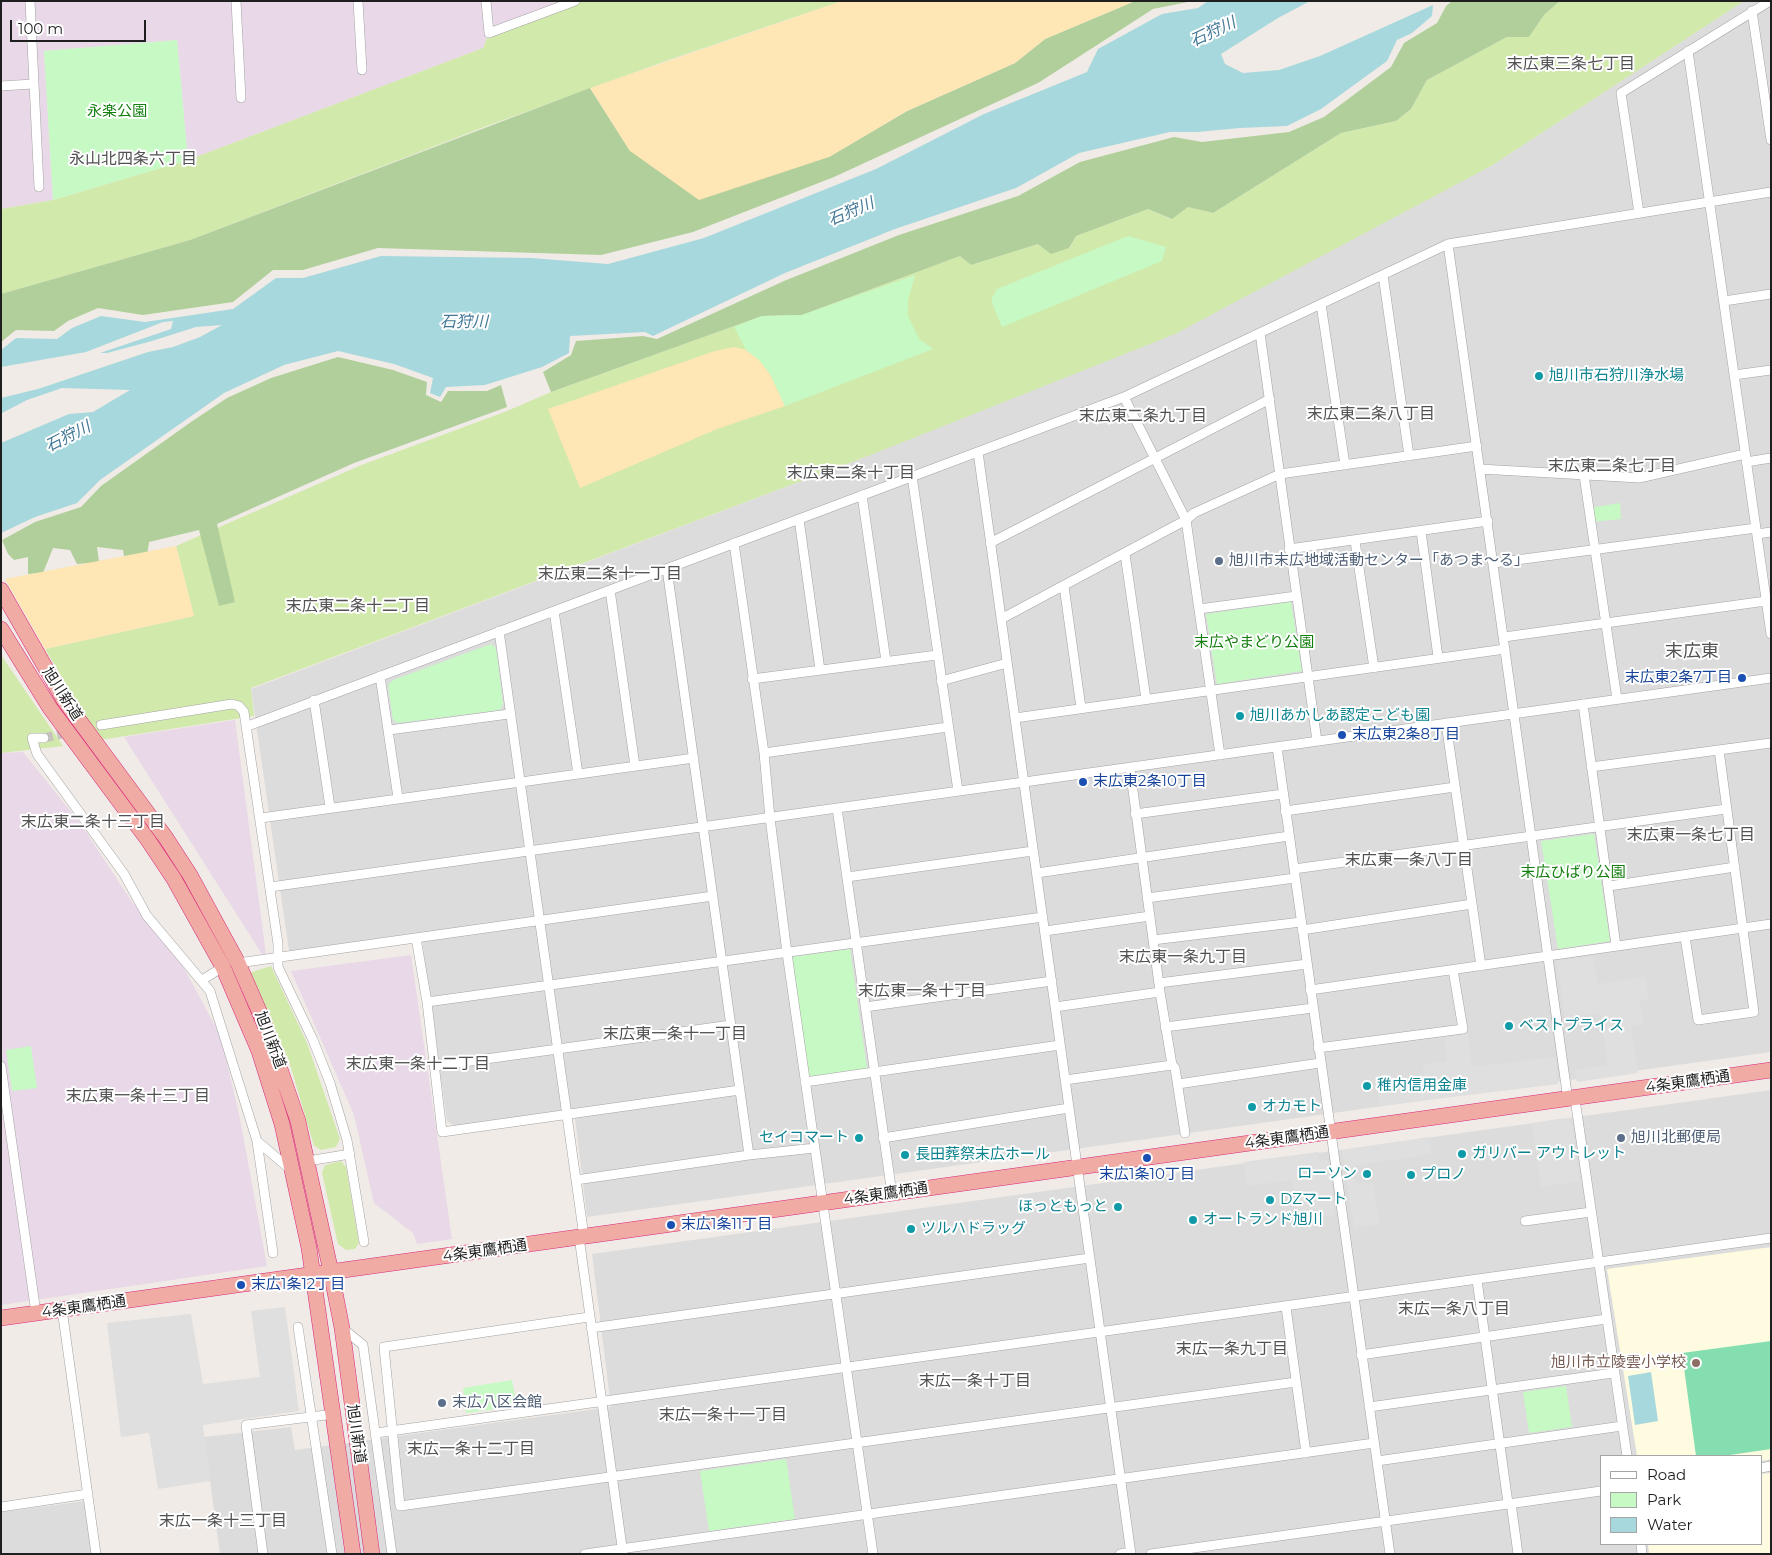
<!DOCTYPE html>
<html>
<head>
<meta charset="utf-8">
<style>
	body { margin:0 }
	#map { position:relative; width:1772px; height:1555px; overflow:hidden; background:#f0ebe6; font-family:Montserrat,sans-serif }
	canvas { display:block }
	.frame { position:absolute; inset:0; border:2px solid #1f1f1f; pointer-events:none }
	.legend { position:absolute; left:1600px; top:1455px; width:162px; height:90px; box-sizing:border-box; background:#fff; border:1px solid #a5a5a5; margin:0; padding:6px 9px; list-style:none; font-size:15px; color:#1f1f1f }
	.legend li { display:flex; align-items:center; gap:10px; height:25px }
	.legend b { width:25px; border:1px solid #a5a5a5 }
	.scale { position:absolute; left:10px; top:20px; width:136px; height:22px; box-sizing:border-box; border:2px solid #1f1f1f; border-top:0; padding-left:6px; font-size:15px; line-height:18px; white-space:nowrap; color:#1f1f1f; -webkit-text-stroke:4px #fff; paint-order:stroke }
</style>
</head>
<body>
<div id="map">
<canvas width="1772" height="1555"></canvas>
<div class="frame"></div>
<ul class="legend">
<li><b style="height:6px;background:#fff"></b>Road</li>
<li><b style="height:14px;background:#c6f9c4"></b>Park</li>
<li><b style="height:14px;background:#a7d8dd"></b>Water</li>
</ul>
<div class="scale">100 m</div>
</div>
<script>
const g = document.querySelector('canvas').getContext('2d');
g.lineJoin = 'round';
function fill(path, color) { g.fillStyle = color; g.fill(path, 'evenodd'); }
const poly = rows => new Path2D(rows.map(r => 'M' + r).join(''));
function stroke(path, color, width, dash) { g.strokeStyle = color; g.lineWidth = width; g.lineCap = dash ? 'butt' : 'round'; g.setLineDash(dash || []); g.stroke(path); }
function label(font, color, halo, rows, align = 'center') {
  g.font = font + ' Montserrat,"Noto Sans JP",sans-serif'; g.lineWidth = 4; g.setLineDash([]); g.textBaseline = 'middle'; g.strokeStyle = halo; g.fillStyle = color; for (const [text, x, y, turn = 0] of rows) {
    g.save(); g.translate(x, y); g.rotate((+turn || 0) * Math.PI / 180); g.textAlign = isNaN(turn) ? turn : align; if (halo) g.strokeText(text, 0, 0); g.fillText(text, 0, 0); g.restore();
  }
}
fill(poly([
	[1744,1,1771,1,1771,1052,587,1217,574,1110,455,1126,447,1121,421,933,289,951,251,689,868,456,1491,166],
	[1771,1090,1771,1554,220,1554,204,1437,291,1427,295,1450,611,1407,592,1254],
	[1601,1456,1761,1456,1761,1544,1601,1544],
	[93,1500,101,1554,1,1554,1,1512]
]), '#dddcdc');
fill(poly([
	[1,1,575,1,489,33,483,48,188,160,177,40,44,51,53,200,1,209],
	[235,720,267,962,124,737],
	[23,752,80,823,132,902,184,968,221,1037,240,1119,267,1266,1,1305,1,753],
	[411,955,452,1239,417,1244,413,1233,374,1203,354,1115,291,971]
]), '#e9d8e8');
fill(poly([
	[1771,1247,1771,1459,1761,1461,1761,1456,1637,1456,1607,1269],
	[1771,1473,1771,1554,1649,1554,1648,1544,1761,1544,1761,1474]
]), '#fffbe0');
fill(poly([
	[575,1,842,1,666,61,487,126,190,240,1,294,1,209,53,200,188,160,483,48,489,33],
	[1560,1,1744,1,1491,166,1175,334,868,456,251,688,254,716,100,740,45,649,194,616,176,546,359,466,507,411,551,392,762,316,802,315,960,256,971,265,1038,244,1069,248,1076,236,1148,209,1171,219,1188,207,1213,213,1341,133,1396,121,1411,109,1427,80,1507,37,1529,37,1544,15],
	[1,655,63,746,1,753],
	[271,966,307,1043,340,1139,336,1147,321,1150,314,1146,289,1061,249,973],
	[341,1161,346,1167,359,1243,355,1249,346,1250,338,1244,322,1173,325,1165]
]), '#d2e9ac');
fill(poly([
	[1135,1,1193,1,1153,9,1038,83,834,177,693,232,601,255,378,248,303,270,273,270,233,302,143,315,98,308,68,321,54,331,16,330,1,342,1,294,190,240,590,88,630,151,829,157,907,111,1015,63,1045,39],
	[1452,1,1560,1,1544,15,1529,37,1507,37,1427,80,1411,109,1396,121,1341,133,1213,213,1188,207,1172,219,1148,209,1076,236,1069,248,1051,254,1038,244,971,265,960,256,802,315,762,316,551,392,543,372,571,355,576,341,643,336,657,339,784,281,899,235,1018,196,1080,162,1174,137,1202,142,1289,132,1324,117,1391,67,1404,43,1437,23,1446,6],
	[338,357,393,370,427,382,426,395,441,402,448,391,487,391,501,385,507,407,354,463,217,524,235,602,219,606,199,530,149,542,147,556,125,561,123,550,97,547,99,562,77,564,70,550,53,548,43,573,28,574,28,557,14,560,8,554,2,540,35,522,81,507,101,486,191,422,227,398,271,378]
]), '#b1cf9b');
fill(poly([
	[842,1,1135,1,1045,39,1015,63,907,111,829,157,699,200,630,151,590,88],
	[734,347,746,350,759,360,770,374,785,406,717,429,580,488,548,409,715,351],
	[176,546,194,616,45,649,5,579]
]), '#fee6b5');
fill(poly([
	[177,40,188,160,53,200,44,51],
	[1128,236,1166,247,1162,261,1002,327,992,303,992,298,997,289],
	[915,275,908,300,908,316,919,339,933,349,785,406,770,374,759,360,746,350,734,327,762,316,802,315],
	[1620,503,1621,519,1591,522,1589,508],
	[1291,602,1302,671,1217,684,1206,614],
	[491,644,496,648,503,704,500,710,398,723,393,720,388,685,393,680],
	[1594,834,1610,941,1558,949,1541,841],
	[850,949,867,1069,809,1077,791,957],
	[31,1046,37,1088,12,1091,6,1050],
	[512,1380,517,1406,466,1413,463,1388],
	[1566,1386,1572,1427,1529,1433,1523,1392],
	[786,1459,795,1519,709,1531,700,1471]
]), '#c6f9c4');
fill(poly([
	[1771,1341,1771,1449,1723,1456,1696,1456,1682,1353]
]), '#85deb0');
fill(poly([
	[1593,956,1598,984,1645,977,1649,1000,1640,1001,1644,1024,1631,1026,1638,1073,1577,1082,1575,1070,1608,1065,1600,1013,1565,1018,1557,961],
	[1468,1033,1472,1067,1555,1057,1558,1084,1380,1106,1377,1081,1424,1075,1423,1064,1447,1061,1444,1036],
	[1565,1118,1572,1125,1579,1181,1541,1187,1532,1123],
	[1429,1137,1432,1154,1353,1166,1356,1184,1373,1182,1380,1224,1354,1228,1342,1150],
	[1318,1152,1320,1161,1328,1160,1335,1215,1306,1219,1304,1210,1297,1211,1292,1180,1247,1186,1243,1162],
	[285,1307,299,1411,203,1425,210,1481,158,1489,149,1433,121,1437,107,1323,191,1314,203,1384,260,1377,251,1311]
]), '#dfdfdf');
fill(poly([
	[1208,1,1310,1,1278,18,1221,54,1225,64,1243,73,1279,70,1320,56,1433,5,1432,16,1412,33,1397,40,1387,61,1321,109,1287,126,1240,128,1197,132,1170,132,1079,153,1016,188,895,229,785,273,653,336,645,332,570,336,569,353,542,367,485,385,446,387,440,397,430,393,433,378,394,364,338,351,284,365,224,393,100,480,77,503,35,517,1,533,1,443,69,414,93,412,130,390,62,388,27,400,2,413,1,416,1,398,38,389,148,352,173,347,200,337,222,325,196,327,152,341,107,353,100,353,171,329,173,321,163,322,86,352,1,367,1,350,16,338,57,339,72,328,101,316,145,322,233,309,276,278,303,278,381,256,531,258,608,264,704,238,876,169,984,114,1087,72,1098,49,1162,14,1198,8],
	[1651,1372,1658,1421,1635,1425,1628,1376]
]), '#a7d8dd');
stroke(poly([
	[44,738,101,725]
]), '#c6c2be', 9, [9, 4.5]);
const minor = poly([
	[30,1,39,187],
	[236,1,241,98],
	[358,1,362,70],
	[486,1,489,33,575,1],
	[1752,11,1771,140],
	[1688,51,1771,634],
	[1,86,33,84],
	[1639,213,1621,93,1770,1],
	[1448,244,1568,1100],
	[1383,275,1409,456],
	[1724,301,1771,294],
	[1321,304,1345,465],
	[1260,333,1317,741],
	[1734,375,1771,370],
	[1124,397,1186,520,1220,755],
	[978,452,1131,1554],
	[1746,462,1771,458],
	[1480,469,1639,478,1745,454],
	[1584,475,1617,699],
	[912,476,958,791],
	[862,495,886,661],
	[799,519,820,670],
	[1421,531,1438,657],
	[1757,534,1771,532],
	[1355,541,1374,668],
	[734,543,764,753,770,818,787,953,873,1554],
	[990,543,1270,399],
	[1289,549,1488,521],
	[1125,554,1146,699],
	[1494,563,1756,528],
	[667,569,749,1155],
	[1064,586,1081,708],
	[610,590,635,766],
	[1199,609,1296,596],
	[554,611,578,774],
	[1001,619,1186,520,1194,513,1280,474,1477,446],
	[499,631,584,1237],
	[1504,637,1766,601],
	[380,676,398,798],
	[752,679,937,655],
	[941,681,1007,663],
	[314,700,330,807],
	[1583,704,1616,946],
	[1015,718,1505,649],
	[1446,723,1481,966],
	[101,725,232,704,239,706,244,712,278,944,278,967,313,1040,330,1083,347,1140,364,1242],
	[248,726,1124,397,1448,244,1771,192],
	[389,730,509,714],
	[44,738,32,738,37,754,124,874,147,916,210,991,257,1141,273,1253],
	[1277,747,1390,1554],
	[764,753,948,727],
	[1591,767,1771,743],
	[1130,768,1160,992,1172,1065,1175,1068,1185,1133],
	[837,808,892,1194],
	[1285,811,1455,787],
	[1135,814,1283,794],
	[261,818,694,758],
	[1294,869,1726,809],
	[1037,873,1289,836],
	[847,877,1033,851],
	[1609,886,1735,867],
	[270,887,1771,678],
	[1147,898,1295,878],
	[1302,930,1472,904],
	[1045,931,1150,916],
	[1685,937,1698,1020,1754,1012,1719,750],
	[416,938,427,1002,442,1132,740,1090],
	[1153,940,1301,922],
	[238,963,713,896],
	[202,980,223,967],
	[1159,983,1307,964],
	[1310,990,1771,924],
	[427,1002,1043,917],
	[865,1007,1052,981],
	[1055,1007,1160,992],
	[1165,1027,1313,1008],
	[1318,1048,1463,1029,1453,970],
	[1,1066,36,1313],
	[435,1066,731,1025],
	[1065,1080,1172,1065],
	[805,1082,1060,1045],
	[1178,1084,1320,1063],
	[1575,1099,1627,1456],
	[883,1138,1069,1108],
	[257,1141,291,1170],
	[308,1161,350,1154],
	[576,1180,749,1155,815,1148],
	[1525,1221,1591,1212],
	[579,1237,623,1554],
	[1477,1280,1508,1503],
	[1286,1307,1306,1453],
	[62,1309,96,1554],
	[589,1317,384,1347,400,1506,1296,1382],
	[298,1327,332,1554],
	[342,1328,363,1345,392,1554],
	[591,1328,1090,1258],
	[1361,1355,1606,1319],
	[1369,1407,1613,1373],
	[376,1433,1771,1238],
	[1377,1461,1622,1426],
	[1761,1468,1771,1466],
	[1511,1503,1518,1554],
	[1,1507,88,1494],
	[1641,1544,1642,1554],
	[263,1554,246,1425,334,1414],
	[585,1554,1374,1443],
	[1120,1554,1131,1552],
	[1151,1554,1601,1491]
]);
const trunk = poly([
	[1,590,64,700,166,838,190,875,238,963,263,1020,298,1121,331,1272,342,1328,372,1554],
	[1,629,50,708,148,840,174,879,223,967,259,1051,282,1124,309,1248,353,1554],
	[1,1318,1771,1070]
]);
stroke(minor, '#a3a3a3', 10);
stroke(trunk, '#d9277c', 16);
stroke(minor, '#fff', 9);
stroke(trunk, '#f0aba5', 15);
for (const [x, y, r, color] of [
	[1539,376,5,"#0f9aa8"],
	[1219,561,5,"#5c6f8a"],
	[1742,678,5,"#1a4fb4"],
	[1240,716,5,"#0f9aa8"],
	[1342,735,5,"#1a4fb4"],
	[1083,782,5,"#1a4fb4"],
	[1509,1026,5,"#0f9aa8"],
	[1367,1086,5,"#0f9aa8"],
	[1252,1107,5,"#0f9aa8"],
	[859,1138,5,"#0f9aa8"],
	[1621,1138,5,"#5c6f8a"],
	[1462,1154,5,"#0f9aa8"],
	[905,1155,5,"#0f9aa8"],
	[1147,1158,5,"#1a4fb4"],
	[1367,1174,5,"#0f9aa8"],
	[1411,1175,5,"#0f9aa8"],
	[1270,1200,5,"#0f9aa8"],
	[1118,1207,5,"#0f9aa8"],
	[1193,1220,5,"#0f9aa8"],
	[671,1225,5,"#1a4fb4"],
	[911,1229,5,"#0f9aa8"],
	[241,1285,5,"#1a4fb4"],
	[1696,1363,5,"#8d6e63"],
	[442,1403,5,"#5c6f8a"]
]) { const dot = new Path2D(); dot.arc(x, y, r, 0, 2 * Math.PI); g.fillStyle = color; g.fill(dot); stroke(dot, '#fff', 2); }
label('15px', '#127e0d', '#fff', [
	["永楽公園",117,112],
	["末広やまどり公園",1254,643],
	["末広ひばり公園",1573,873]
]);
label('15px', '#0d838f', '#fff', [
	["旭川市石狩川浄水場",1549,376],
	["旭川あかしあ認定こども園",1250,716],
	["ベストプライス",1519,1026],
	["稚内信用金庫",1377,1086],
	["オカモト",1262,1107],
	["セイコマート",849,1138,"right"],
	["ガリバー アウトレット",1472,1154],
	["長田葬祭末広ホール",915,1155],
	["ローソン",1357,1174,"right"],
	["プロノ",1421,1175],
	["DZマート",1280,1200],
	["ほっともっと",1108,1207,"right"],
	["オートランド旭川",1203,1220],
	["ツルハドラッグ",921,1229]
], 'left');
label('15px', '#4e5e75', '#fff', [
	["旭川市末広地域活動センター「あつま〜る」",1229,561],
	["旭川北郵便局",1631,1138],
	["末広八区会館",452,1403]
], 'left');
label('15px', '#164399', '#fff', [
	["末広東2条7丁目",1732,678,"right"],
	["末広東2条8丁目",1352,735],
	["末広東2条10丁目",1093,782],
	["末広1条10丁目",1147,1175,"center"],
	["末広1条11丁目",681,1225],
	["末広1条12丁目",251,1285]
], 'left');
label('15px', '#1f1f1f', '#fff', [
	["旭川新道",62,694,57],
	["旭川新道",270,1040,69],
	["4条東鷹栖通",1688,1082,-8],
	["4条東鷹栖通",1287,1138,-8],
	["4条東鷹栖通",886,1194,-8],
	["4条東鷹栖通",485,1251,-8],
	["4条東鷹栖通",84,1307,-8],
	["旭川新道",356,1434,82]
]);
label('15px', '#785e54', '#fff', [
	["旭川市立陵雲小学校",1686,1363]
], 'right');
label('italic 16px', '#437897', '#fff', [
	["石狩川",1213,32,-25],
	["石狩川",851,212,-23],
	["石狩川",464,322],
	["石狩川",68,437,-27]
]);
label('16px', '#525252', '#fff', [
	["末広東三条七丁目",1571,64],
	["永山北四条六丁目",133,159],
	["末広東二条八丁目",1371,414],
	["末広東二条九丁目",1143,416],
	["末広東二条七丁目",1612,466],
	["末広東二条十丁目",851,473],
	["末広東二条十一丁目",610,574],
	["末広東二条十二丁目",358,606],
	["末広東二条十三丁目",93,822],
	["末広東一条七丁目",1691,835],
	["末広東一条八丁目",1409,860],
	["末広東一条九丁目",1183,957],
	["末広東一条十丁目",922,991],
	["末広東一条十一丁目",675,1034],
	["末広東一条十二丁目",418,1064],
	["末広東一条十三丁目",138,1096],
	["末広一条八丁目",1454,1309],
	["末広一条九丁目",1232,1349],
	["末広一条十丁目",975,1381],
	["末広一条十一丁目",723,1415],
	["末広一条十二丁目",471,1449],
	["末広一条十三丁目",223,1521]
]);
label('18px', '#525252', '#fff', [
	["末広東",1692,652]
]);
</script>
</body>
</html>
